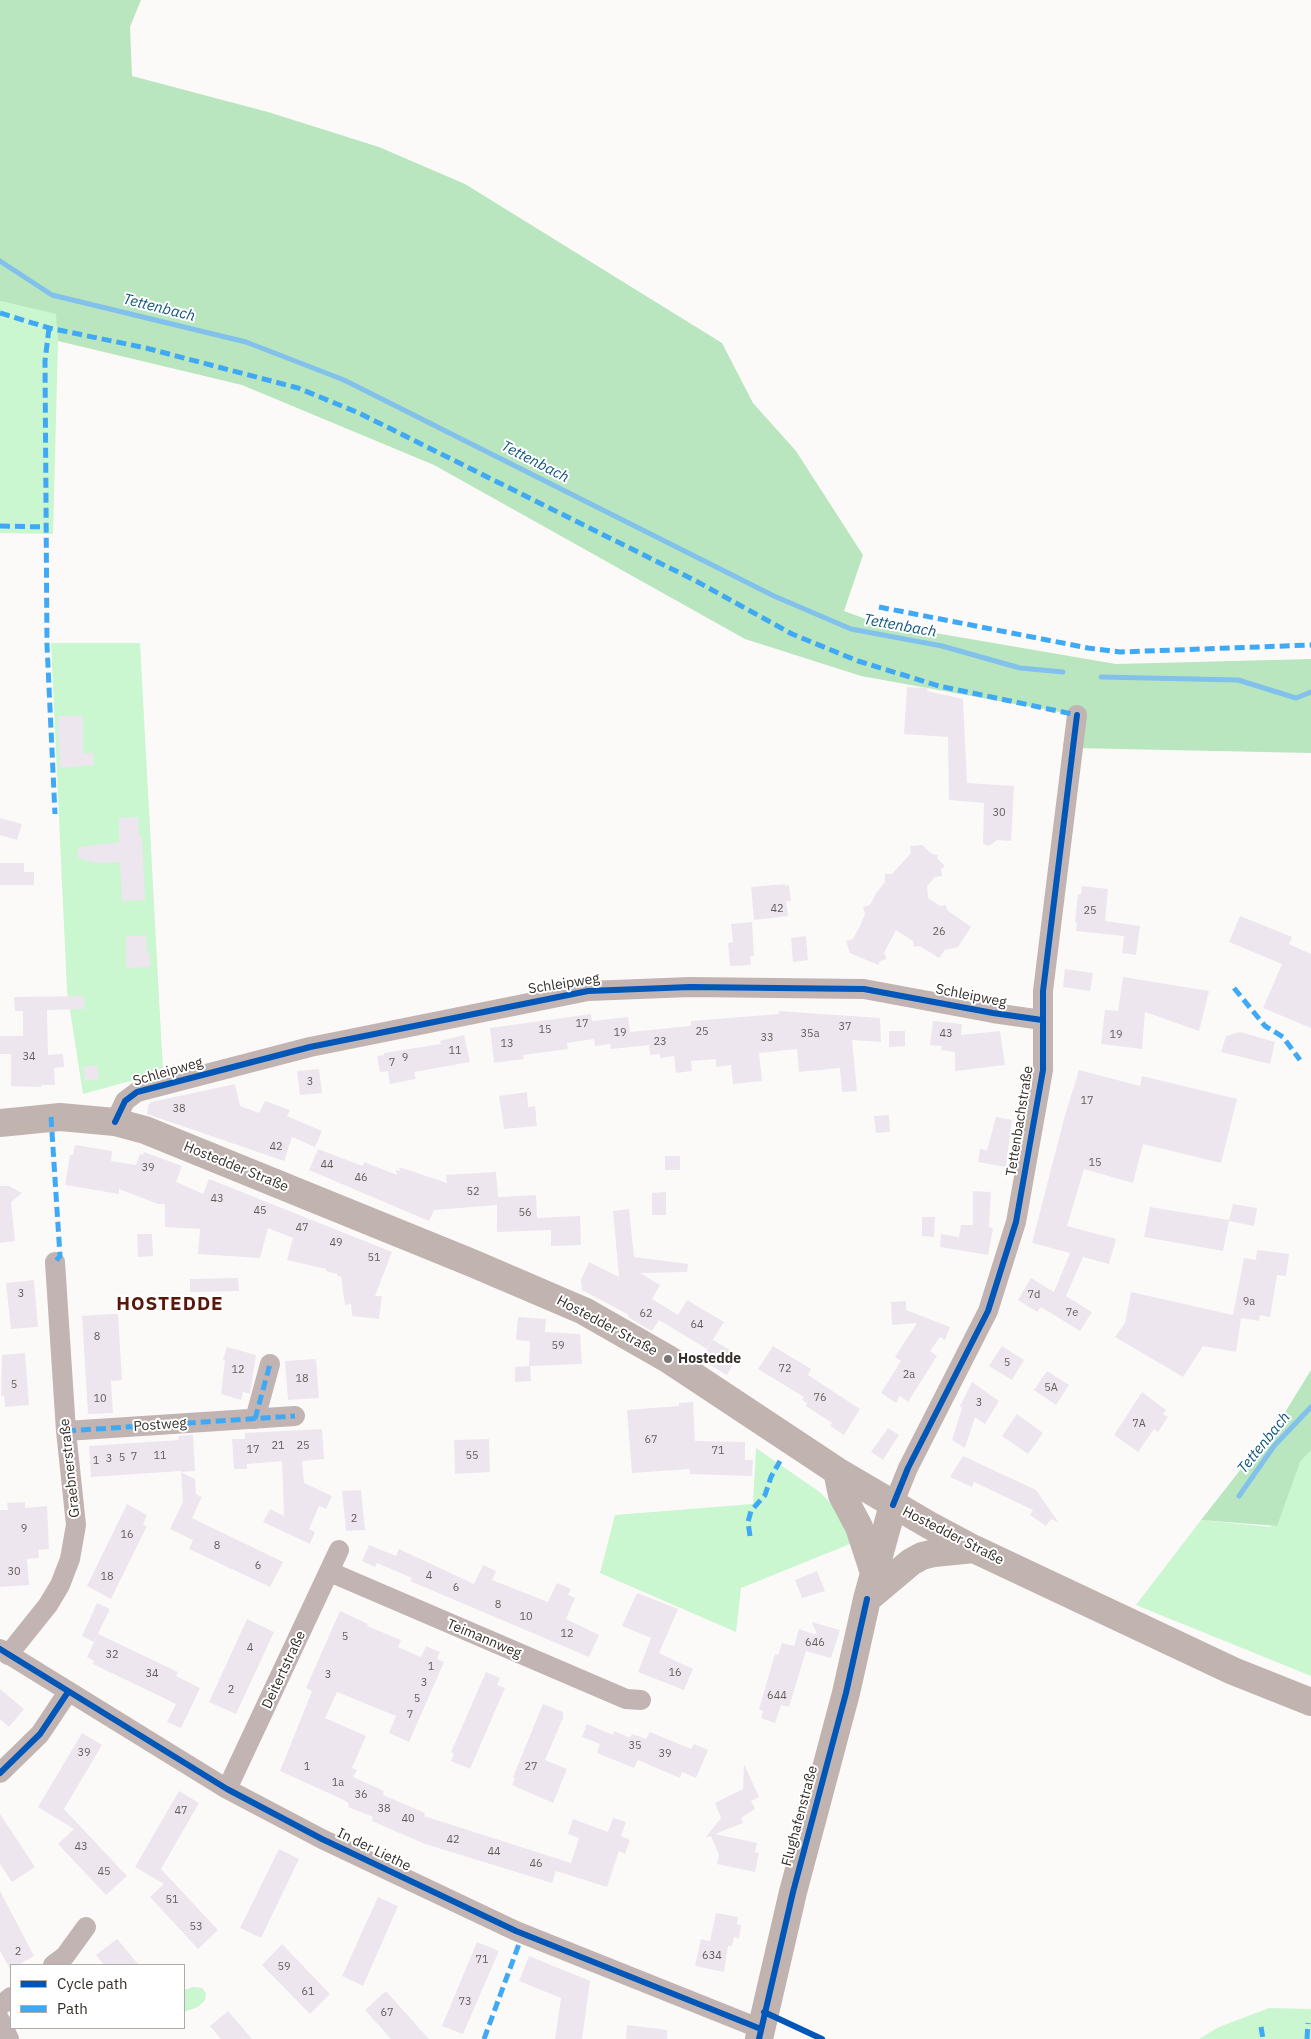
<!DOCTYPE html>
<html>
<head>
<meta charset="utf-8">
<style>
	body { margin:0 }
	#map { position:relative; width:1311px; height:2039px; overflow:hidden; background:#fcfaf8; font-family:"IBM Plex Sans",sans-serif }
	canvas { display:block }
	.legend { position:absolute; left:10px; top:1964px; width:175px; height:65px; box-sizing:border-box; background:#fff; border:1px solid #aeaba9; margin:0; padding:6px 9px; list-style:none; font-size:15px; color:#342e29 }
	.legend li { display:flex; align-items:center; gap:10px; height:25px }
	.legend b { width:25px; border:1px solid #aeaba9 }
</style>
</head>
<body>
<div id="map">
<canvas width="1311" height="2039"></canvas>
<ul class="legend">
<li><b style="height:6px;background:#0057b8"></b>Cycle path</li>
<li><b style="height:6px;background:#3fa9f5"></b>Path</li>
</ul>
</div>
<script>
const g = document.querySelector('canvas').getContext('2d');
g.lineJoin = 'round';
function fill(path, color) { g.fillStyle = color; g.fill(path, 'evenodd'); }
const poly = rows => new Path2D(rows.map(r => 'M' + r).join(''));
function stroke(path, color, width, dash) { g.strokeStyle = color; g.lineWidth = width; g.lineCap = dash ? 'butt' : 'round'; g.setLineDash(dash || []); g.stroke(path); }
function label(font, color, halo, rows, align = 'center') {
  g.font = font + ' "IBM Plex Sans",sans-serif'; g.lineWidth = 4; g.setLineDash([]); g.textBaseline = 'middle'; g.strokeStyle = halo; g.fillStyle = color; for (const [text, x, y, turn = 0] of rows) {
    g.save(); g.translate(x, y); g.rotate((+turn || 0) * Math.PI / 180); g.textAlign = isNaN(turn) ? turn : align; if (halo) g.strokeText(text, 0, 0); g.fillText(text, 0, 0); g.restore();
  }
}
fill(poly([
	[0,301,57,314,58,341,53,534,0,533],
	[51,643,140,643,163,1072,83,1094,67,991],
	[756,1448,821,1493,833,1506,844,1523,850,1544,741,1588,736,1632,600,1573,615,1515,753,1504],
	[1311,1450,1311,1676,1136,1605,1201,1520,1271,1527,1300,1462],
	[193,1987,202,1988,206,1993,205,2000,198,2007,184,2012,184,1990],
	[1269,2008,1311,2009,1311,2039,1199,2039,1219,2027]
]), '#caf6d0');
fill(poly([
	[0,0,141,0,130,27,132,76,268,112,379,147,465,184,722,343,753,403,796,451,863,555,844,611,877,623,1116,664,1311,659,1311,753,1074,748,1076,715,861,676,745,639,434,465,242,385,58,341,56,314,0,301],
	[1311,1370,1311,1450,1300,1462,1277,1526,1201,1520,1284,1414]
]), '#b9e6bf');
stroke(poly([
	[0,261,52,295,246,342,344,380,774,596,851,629,942,646,1020,668,1063,672],
	[1101,677,1238,680,1296,698,1311,692],
	[1239,1496,1274,1446,1311,1407]
]), '#81c1eb', 5);
fill(poly([
	[907,687,928,688,927,691,963,699,967,783,1014,786,1011,841,997,840,989,846,983,844,984,803,949,800,948,737,904,734],
	[58,716,83,716,83,754,93,752,94,765,60,768],
	[138,817,139,836,142,836,145,900,122,901,120,862,96,863,78,858,78,847,119,842,119,818],
	[0,818,22,824,17,840,0,835],
	[922,845,932,854,938,855,937,858,945,866,941,869,942,876,935,877,927,886,928,898,940,906,946,905,947,910,971,927,958,947,945,950,939,958,920,946,914,947,913,941,896,930,884,953,887,959,880,961,878,965,850,953,846,941,853,939,860,926,865,914,863,907,870,905,876,893,885,882,885,874,892,874,911,853,910,846],
	[0,863,24,863,24,872,34,872,34,885,0,885],
	[785,884,785,886,789,885,791,901,786,901,788,916,754,920,751,887],
	[1082,886,1108,889,1105,921,1140,926,1136,955,1122,953,1124,936,1076,931,1077,922,1075,922,1078,894,1081,894],
	[1240,916,1292,937,1289,944,1311,954,1311,1028,1263,1008,1282,964,1229,942],
	[752,922,754,956,750,956,751,965,730,966,728,943,733,942,731,924],
	[126,936,146,936,147,953,150,953,150,967,126,968],
	[806,936,808,960,793,962,791,938],
	[1065,969,1093,973,1090,991,1063,987],
	[1123,977,1209,991,1199,1031,1145,1012,1142,1049,1101,1044,1105,1010,1118,1011],
	[84,996,85,1009,47,1010,48,1055,63,1054,64,1067,54,1068,55,1085,41,1085,41,1087,11,1086,11,1054,0,1054,0,1036,23,1036,23,1011,15,1011,14,997],
	[778,1011,880,1018,881,1042,852,1040,857,1091,842,1092,840,1068,799,1072,797,1049,759,1053,762,1081,733,1084,731,1065,716,1067,716,1059,691,1061,692,1071,676,1073,674,1056,660,1058,660,1054,650,1055,649,1045,611,1049,610,1044,595,1046,594,1039,567,1043,568,1049,523,1055,524,1059,494,1063,490,1028,591,1014,592,1021,628,1017,630,1032,691,1026,691,1021,779,1014],
	[933,1021,962,1024,961,1035,1000,1031,1005,1065,955,1071,955,1052,941,1050,942,1046,930,1045],
	[889,1031,905,1031,905,1046,889,1047],
	[1240,1032,1275,1042,1270,1064,1221,1052,1226,1036],
	[464,1035,470,1062,414,1072,416,1079,390,1084,388,1071,380,1072,377,1056,384,1055,384,1053,441,1044,440,1041],
	[97,1065,99,1079,85,1081,83,1067],
	[319,1069,322,1093,300,1095,297,1071],
	[1079,1070,1140,1086,1142,1076,1237,1099,1221,1163,1143,1144,1133,1183,1084,1169,1067,1226,1116,1239,1109,1264,1083,1257,1066,1296,1092,1312,1080,1331,1041,1307,1037,1312,1018,1300,1031,1278,1054,1292,1070,1253,1032,1243,1065,1115],
	[235,1084,240,1106,259,1113,265,1101,290,1110,287,1116,322,1131,315,1147,292,1137,284,1161,147,1114,148,1106,151,1102],
	[527,1092,528,1107,535,1106,537,1126,504,1129,499,1096],
	[889,1115,890,1132,876,1133,874,1116],
	[996,1117,1012,1120,1006,1167,978,1162,980,1149,987,1150],
	[75,1145,112,1151,111,1161,136,1165,140,1154,143,1155,144,1152,182,1166,176,1182,190,1188,203,1194,209,1179,392,1252,375,1296,382,1296,379,1319,352,1316,351,1304,345,1305,341,1277,337,1276,337,1274,326,1271,326,1269,287,1260,293,1238,268,1228,260,1258,198,1254,200,1229,165,1227,165,1204,158,1204,119,1189,119,1194,65,1185,70,1155,73,1155],
	[318,1149,352,1162,363,1166,364,1162,397,1175,396,1170,400,1171,399,1167,447,1183,446,1175,496,1172,498,1197,536,1195,537,1218,580,1216,581,1245,551,1246,551,1230,497,1232,497,1205,434,1210,429,1221,309,1170],
	[665,1156,680,1156,680,1170,665,1170],
	[0,1186,9,1186,22,1193,11,1202,15,1241,0,1243],
	[973,1191,991,1192,989,1227,993,1228,988,1255,940,1247,941,1234,959,1237,961,1225,973,1225],
	[666,1192,666,1215,652,1215,652,1193],
	[1233,1204,1257,1208,1254,1226,1229,1221,1223,1251,1144,1237,1150,1207,1229,1220],
	[629,1209,634,1257,688,1264,687,1272,640,1273,660,1285,652,1299,678,1315,687,1300,724,1322,707,1349,659,1320,652,1331,628,1317,629,1315,582,1290,581,1280,589,1262,619,1277,613,1211],
	[922,1217,935,1217,934,1237,922,1236],
	[137,1234,152,1234,153,1256,138,1257],
	[1257,1250,1289,1254,1286,1276,1277,1275,1270,1317,1260,1315,1259,1321,1241,1318,1236,1352,1203,1346,1183,1377,1115,1337,1125,1323,1131,1292,1233,1315,1244,1258,1256,1260],
	[238,1278,239,1291,190,1292,190,1279],
	[34,1280,38,1327,11,1329,6,1283],
	[906,1301,906,1310,950,1327,945,1340,940,1337,930,1351,937,1356,908,1402,900,1396,896,1403,881,1393,901,1361,895,1357,917,1323,892,1325,891,1302],
	[111,1314,118,1314,122,1380,111,1381,113,1413,88,1414,82,1316],
	[518,1317,546,1319,545,1332,580,1334,582,1364,530,1366,531,1381,515,1382,515,1367,529,1366,530,1341,516,1340],
	[713,1340,730,1350,728,1353,737,1358,727,1375,701,1360],
	[773,1346,811,1369,808,1375,860,1409,844,1435,830,1426,832,1423,806,1406,807,1403,802,1400,804,1397,758,1369],
	[1002,1346,1024,1360,1012,1380,989,1366],
	[227,1347,256,1355,250,1394,243,1392,241,1400,221,1394,225,1360,223,1360],
	[25,1353,29,1405,5,1407,4,1396,1,1396,2,1355],
	[316,1359,319,1398,288,1400,285,1361],
	[1047,1371,1069,1385,1056,1405,1034,1390],
	[972,1382,999,1401,985,1424,975,1417,965,1448,952,1440,962,1408,960,1406],
	[1142,1392,1166,1410,1163,1414,1168,1417,1158,1432,1154,1429,1138,1452,1114,1435],
	[693,1402,695,1441,745,1442,745,1460,753,1460,752,1476,690,1474,690,1469,632,1473,627,1410,679,1406,679,1403],
	[1017,1414,1043,1433,1028,1454,1002,1436],
	[888,1428,899,1435,883,1460,871,1452],
	[322,1429,324,1459,302,1461,304,1483,332,1496,326,1509,319,1506,309,1529,315,1532,310,1544,263,1522,270,1509,284,1516,282,1461,247,1464,247,1469,234,1469,232,1439,245,1439,245,1433],
	[193,1435,195,1471,181,1472,195,1479,196,1494,202,1497,192,1518,283,1562,270,1587,189,1549,193,1540,170,1529,183,1502,181,1471,91,1477,89,1446,179,1440,178,1436],
	[489,1439,490,1472,455,1474,454,1440],
	[963,1456,1036,1490,1059,1523,1051,1519,1046,1526,1030,1515,1033,1510,974,1482,972,1487,950,1477],
	[361,1490,365,1530,346,1531,342,1491],
	[25,1502,25,1508,47,1506,49,1549,38,1550,39,1558,27,1559,29,1585,0,1587,0,1510,8,1510,7,1503],
	[127,1504,147,1515,143,1525,147,1526,111,1599,87,1586],
	[369,1545,396,1556,399,1549,474,1584,483,1565,496,1571,492,1580,548,1602,557,1583,571,1589,568,1595,575,1598,566,1619,599,1635,589,1657,410,1581,412,1578,377,1563,375,1567,362,1561],
	[817,1571,825,1591,802,1598,795,1580],
	[637,1593,678,1609,659,1653,693,1669,684,1690,638,1672,651,1638,622,1626],
	[97,1603,110,1609,94,1642,82,1636],
	[340,1611,368,1624,367,1626,401,1640,398,1647,421,1657,426,1646,440,1652,437,1659,444,1662,409,1742,389,1733,396,1716,337,1692,325,1718,366,1736,352,1768,357,1770,353,1777,384,1791,383,1795,425,1813,424,1816,571,1863,579,1838,568,1834,573,1819,608,1832,613,1818,626,1822,621,1836,630,1840,625,1854,619,1851,607,1887,556,1871,552,1883,425,1844,372,1821,373,1817,348,1807,349,1804,344,1800,280,1771,312,1691,306,1688],
	[247,1619,274,1632,236,1714,209,1702],
	[812,1622,840,1630,831,1658,806,1651,789,1707,781,1705,775,1723,761,1718,763,1711,759,1709,775,1654,778,1655,782,1643,794,1646,799,1629,817,1635],
	[98,1634,178,1672,176,1676,200,1688,181,1728,167,1722,176,1704,93,1664,94,1661,87,1657],
	[486,1672,500,1678,497,1685,505,1688,470,1769,451,1761,454,1754,451,1752],
	[0,1689,24,1709,9,1727,0,1719],
	[543,1704,563,1712,563,1718,545,1760,567,1769,553,1803,512,1785,515,1778,513,1777],
	[587,1724,613,1735,614,1731,630,1738,632,1734,646,1739,650,1732,691,1749,694,1744,708,1750,696,1778,682,1772,680,1778,638,1760,634,1768,597,1753,600,1744,582,1737],
	[82,1733,102,1745,64,1809,127,1876,106,1895,58,1844,74,1829,38,1807],
	[744,1764,759,1797,751,1801,755,1809,741,1818,743,1823,715,1834,757,1843,755,1852,759,1853,755,1872,717,1864,719,1855,711,1836,705,1838,721,1818,715,1803,743,1789],
	[179,1791,199,1803,161,1869,218,1930,198,1949,150,1897,164,1884,135,1867],
	[0,1814,35,1867,12,1882,0,1864],
	[279,1849,299,1859,261,1938,240,1928],
	[0,1891,34,1956,18,1965,11,1965,10,1969,0,1951],
	[378,1897,398,1906,363,1986,342,1976],
	[716,1913,738,1917,737,1924,741,1925,739,1939,734,1937,732,1946,728,1946,724,1972,695,1966,701,1939,710,1941],
	[117,1939,139,1965,104,1965,96,1955],
	[477,1942,499,1951,463,2034,442,2026],
	[282,1944,330,1994,310,2014,262,1965],
	[529,1956,590,1981,582,2039,555,2039,561,1998,519,1981],
	[386,1991,419,2028,429,2039,391,2039,365,2010],
	[228,2011,252,2039,221,2039,210,2026],
	[627,2025,667,2030,667,2039,626,2039]
]), '#ede6ef');
stroke(poly([
	[115,1122,125,1101,137,1092,310,1047,588,991,690,987,864,989,993,1013,1042,1020],
	[255,1419,270,1364],
	[66,1431,295,1416],
	[893,1505,908,1468,988,1311,1016,1222,1043,1070,1043,991,1077,715],
	[330,1572,626,1699,641,1700],
	[0,1649,227,1789,322,1839,516,1931,761,2029],
	[8,1655,48,1605,60,1585,70,1559,76,1525,66,1431,55,1262],
	[0,1773,40,1734,68,1692],
	[227,1789,339,1550],
	[53,1965,65,1956,86,1927],
	[0,2006,11,1997],
	[0,2020,9,2039]
]), '#c2b4b2', 20);
stroke(poly([
	[0,1123,60,1117,115,1122,145,1130,472,1263,584,1311,668,1359,837,1471,929,1525,974,1549,1233,1671,1311,1702],
	[837,1471,842,1495,859,1527,874,1573],
	[867,1599,911,1562,922,1556,934,1553,974,1549],
	[759,2039,793,1892,846,1693,867,1599,893,1505]
]), '#c1b3b0', 28);
stroke(poly([
	[0,313,49,328,146,348,298,388,359,413,696,581,792,634,858,661,939,686,1077,715],
	[49,328,45,361,47,645,55,814],
	[0,526,47,527],
	[879,607,1088,648,1120,652,1311,645],
	[1234,988,1265,1026,1283,1037,1300,1060],
	[51,1117,60,1256,55,1262],
	[255,1419,270,1364],
	[66,1431,295,1416],
	[750,1536,748,1522,751,1511,765,1495,771,1477,780,1461],
	[1261,2027,1263,2039],
	[484,2039,519,1944],
	[1307,2039,1308,2023]
]), '#3fa9f5', 5, [10, 5]);
stroke(poly([
	[115,1122,125,1101,137,1092,310,1047,588,991,690,987,864,989,993,1013,1042,1020],
	[893,1505,908,1468,988,1311,1016,1222,1043,1070,1043,991,1077,715],
	[0,1649,227,1789,322,1839,516,1931,761,2029],
	[0,1773,40,1734,68,1692],
	[764,2012,822,2039],
	[759,2039,793,1892,846,1693,867,1599]
]), '#0057b8', 6);
for (const [x, y, r, color] of [
	[668,1359,5,"#7a7571"]
]) { const dot = new Path2D(); dot.arc(x, y, r, 0, 2 * Math.PI); g.fillStyle = color; g.fill(dot); stroke(dot, '#fff', 2); }
label('11px', '#625c5a', null, [
	["30",999,813],
	["42",777,909],
	["25",1090,911],
	["26",939,932],
	["17",582,1024],
	["37",845,1027],
	["15",545,1030],
	["25",702,1032],
	["19",620,1033],
	["35a",810,1034],
	["43",946,1034],
	["19",1116,1035],
	["33",767,1038],
	["23",660,1042],
	["13",507,1044],
	["11",455,1051],
	["34",29,1057],
	["9",405,1058],
	["7",392,1063],
	["3",310,1082],
	["17",1087,1101],
	["38",179,1109],
	["42",276,1147],
	["15",1095,1163],
	["44",327,1165],
	["39",148,1168],
	["46",361,1178],
	["52",473,1192],
	["43",217,1199],
	["45",260,1211],
	["56",525,1213],
	["47",302,1228],
	["49",336,1243],
	["51",374,1258],
	["3",21,1294],
	["7d",1034,1295],
	["9a",1249,1302],
	["7e",1072,1313],
	["62",646,1314],
	["64",697,1325],
	["8",97,1337],
	["59",558,1346],
	["5",1007,1363],
	["72",785,1369],
	["12",238,1370],
	["2a",909,1375],
	["18",302,1379],
	["5",14,1385],
	["5A",1051,1388],
	["76",820,1398],
	["10",100,1399],
	["3",979,1403],
	["7A",1139,1424],
	["67",651,1440],
	["21",278,1446],
	["25",303,1446],
	["17",253,1450],
	["71",718,1451],
	["11",160,1456],
	["55",472,1456],
	["7",134,1457],
	["5",122,1458],
	["3",109,1459],
	["1",96,1461],
	["2",354,1519],
	["9",24,1529],
	["16",127,1535],
	["8",217,1546],
	["6",258,1566],
	["30",14,1572],
	["4",429,1576],
	["18",107,1577],
	["6",456,1588],
	["8",498,1605],
	["10",526,1617],
	["12",567,1634],
	["5",345,1637],
	["646",815,1643],
	["4",250,1648],
	["32",112,1655],
	["1",431,1667],
	["16",675,1673],
	["34",152,1674],
	["3",328,1675],
	["3",424,1683],
	["2",231,1690],
	["644",777,1696],
	["5",417,1699],
	["7",410,1715],
	["35",635,1746],
	["39",84,1753],
	["39",665,1754],
	["1",307,1767],
	["27",531,1767],
	["1a",338,1783],
	["36",361,1795],
	["38",384,1809],
	["47",181,1811],
	["40",408,1819],
	["42",453,1840],
	["43",81,1847],
	["44",494,1852],
	["46",536,1864],
	["45",104,1872],
	["51",172,1900],
	["53",196,1927],
	["2",18,1952],
	["634",712,1956],
	["71",482,1960],
	["59",284,1967],
	["61",308,1992],
	["73",465,2002],
	["67",387,2013]
]);
label('14px', '#342e29', '#fff', [
	["Schleipweg",564,984,-9],
	["Schleipweg",971,996,11],
	["Schleipweg",168,1072,-16],
	["Tettenbachstraße",1020,1121,-81],
	["Hostedder Straße",236,1167,22],
	["Hostedder Straße",607,1326,28],
	["Postweg",160,1425,-4],
	["Graebnerstraße",70,1468,-96],
	["Hostedder Straße",953,1536,27],
	["Teimannweg",484,1639,23],
	["Deitertstraße",284,1670,-65],
	["Flughafenstraße",800,1816,-75],
	["In der Liethe",374,1850,26]
]);
label('bold 14px', '#342e29', '#fff', [
	["Hostedde",678,1359]
], 'left');
label('italic 15px', '#10557e', '#fff', [
	["Tettenbach",159,308,14],
	["Tettenbach",535,462,27],
	["Tettenbach",900,626,10],
	["Tettenbach",1264,1443,-51]
]);
g.letterSpacing = '1px';
label('bold 19px', '#591709', '#fff', [
	["HOSTEDDE",170,1305]
]);
g.letterSpacing = '0px';
</script>
</body>
</html>
